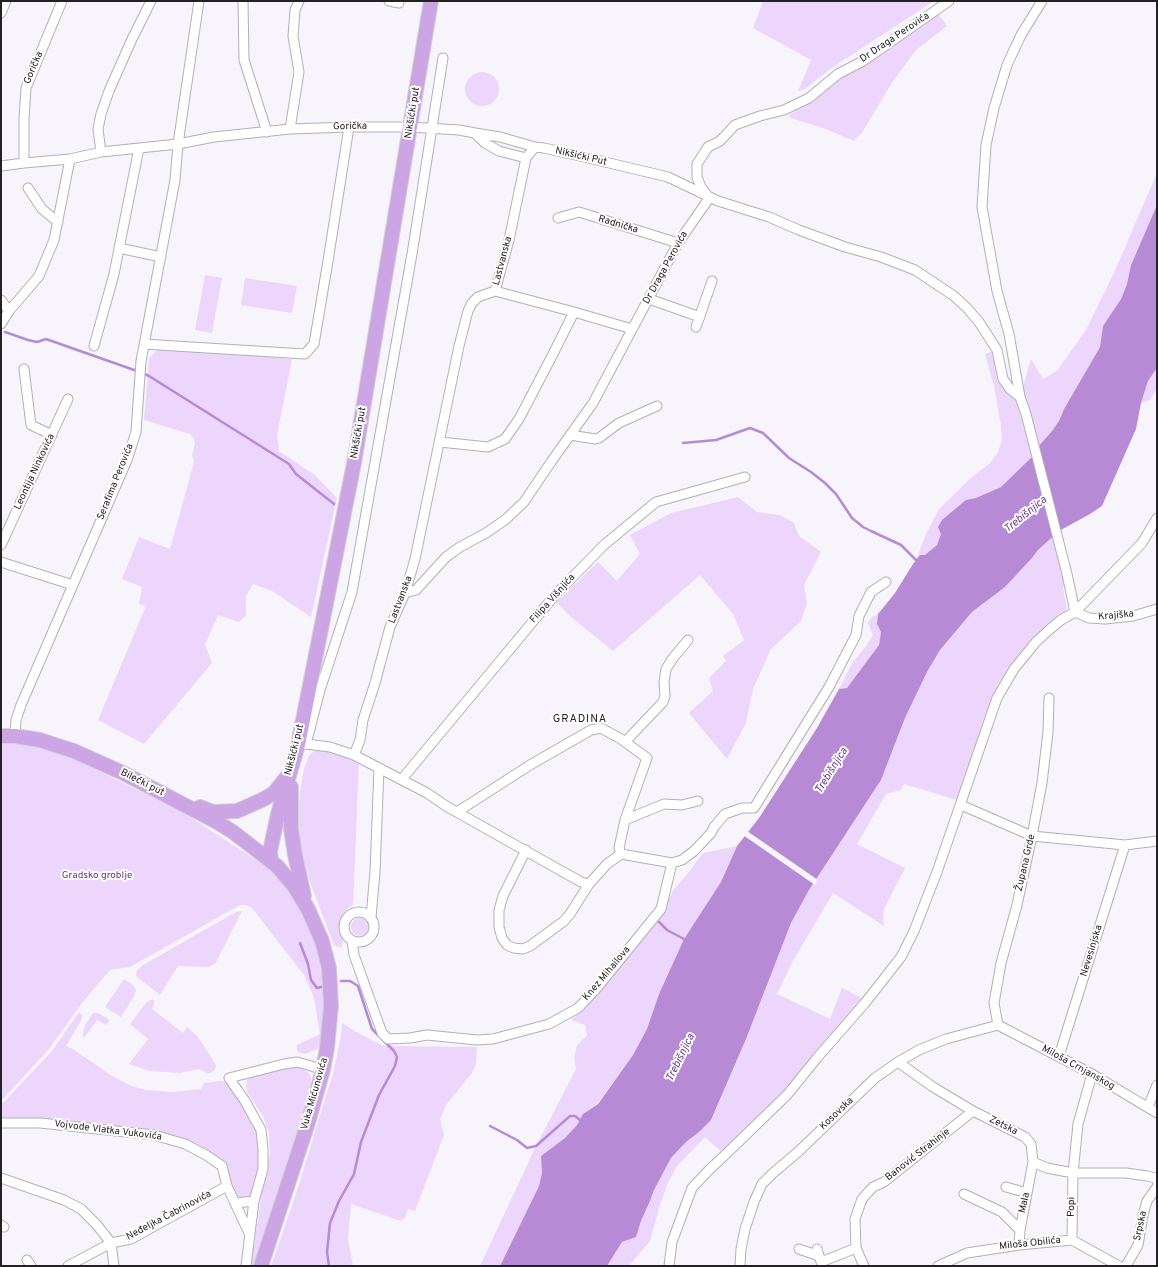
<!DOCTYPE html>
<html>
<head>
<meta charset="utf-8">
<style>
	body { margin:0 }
	#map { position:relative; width:1158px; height:1267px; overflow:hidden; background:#f8f4fc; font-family:Overpass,sans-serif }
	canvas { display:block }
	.frame { position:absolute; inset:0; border:2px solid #232124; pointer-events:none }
</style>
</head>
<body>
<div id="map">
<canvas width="1158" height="1267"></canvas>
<div class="frame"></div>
</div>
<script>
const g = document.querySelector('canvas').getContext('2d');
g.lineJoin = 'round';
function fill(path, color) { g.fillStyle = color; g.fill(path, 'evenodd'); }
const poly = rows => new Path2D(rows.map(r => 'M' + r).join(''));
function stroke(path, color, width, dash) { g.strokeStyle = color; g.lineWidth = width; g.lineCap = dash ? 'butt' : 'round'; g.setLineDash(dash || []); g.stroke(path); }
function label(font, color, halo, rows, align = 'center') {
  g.font = font + ' Overpass,sans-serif'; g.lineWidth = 4; g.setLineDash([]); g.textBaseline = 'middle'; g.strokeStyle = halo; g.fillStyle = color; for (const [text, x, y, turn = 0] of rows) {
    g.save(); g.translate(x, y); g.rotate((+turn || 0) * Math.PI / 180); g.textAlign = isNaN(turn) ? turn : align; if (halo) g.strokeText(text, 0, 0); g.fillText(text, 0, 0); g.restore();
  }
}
fill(poly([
	[763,1,934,1,830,69,805,89,798,91,811,60,753,28],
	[936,11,947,26,916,50,891,84,863,131,854,141,826,129,791,118,789,115,814,100,833,83,876,58,911,29],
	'465 89a17 17 0 1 1 34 0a17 17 0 1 1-34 0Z',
	[1157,173,1157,205,1131,265,1127,284,1121,299,1103,326,1100,347,1064,409,1059,421,1052,431,1038,447,1033,456,1016,474,1001,487,976,498,966,500,942,534,937,545,925,555,920,555,916,560,926,534,939,509,972,477,990,463,998,452,1002,440,1001,426,994,386,985,354,997,350,1003,379,1020,397,1031,359,1043,379,1057,371,1086,330,1113,275],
	[205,275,222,278,212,333,195,330],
	[245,278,297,286,292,313,241,305],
	[158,349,166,349,292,359,277,435,279,451,315,475,337,498,311,617,272,591,253,584,246,596,246,615,239,622,218,615,205,645,212,663,144,744,98,720,146,606,139,604,142,587,122,579,139,537,170,549,194,462,192,455,195,443,194,439,190,434,144,420,149,358],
	[1157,368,1157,388,1150,400,1141,403,1148,381],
	[738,497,757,512,780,515,794,523,799,536,821,552,804,585,807,603,801,621,771,649,753,689,746,723,727,759,689,713,713,691,709,678,726,661,723,656,744,640,733,614,700,575,613,651,571,617,556,602,598,562,617,581,640,554,630,535,671,513],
	[1054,535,1065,582,1063,588,1067,610,1063,615,1011,666,998,685,957,800,904,784,901,790,886,794,857,844,905,868,884,909,883,918,884,926,833,893,793,961,777,994,830,1019,842,988,864,999,787,1095,725,1155,705,1137,677,1166,667,1185,659,1208,650,1241,629,1266,607,1266,622,1242,636,1237,641,1221,650,1201,654,1190,671,1158,686,1142,699,1132,711,1120,746,1039,791,923,809,890,881,780,905,718,927,672,940,650,972,612,1005,587,1032,558,1038,550],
	[878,614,877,624,881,632,879,645,847,688,839,689,853,662,867,645,873,635,868,623,872,617],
	[1,742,28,745,49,749,77,760,182,812,278,874,308,918,327,976,323,1043,317,1049,305,1054,298,1052,297,1049,297,1045,320,1034,314,998,304,975,252,908,246,905,240,905,130,967,110,970,82,1003,49,1049,1,1101],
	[325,749,359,761,353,905,347,909,342,916,342,926,345,936,341,948,334,945,310,882,299,841,298,814,300,791,304,769,309,756,314,751],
	[737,846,721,882,684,939,659,994,647,1029,633,1055,597,1104,583,1114,577,1125,565,1138,541,1156,542,1173,539,1186,500,1266,480,1266,536,1146,576,1069,574,1058,577,1045,587,1036,585,1025,571,1020,591,1001,662,913,674,889,685,877,703,853],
	[242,911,215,964,208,967,178,966,160,995,136,976,137,970,143,965,236,912],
	'351 927a9 9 0 1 1 18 0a9 9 0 1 1-18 0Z',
	[124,979,133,985,136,990,134,996,121,1017,105,1007],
	[153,999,155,1001,152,1009,183,1033,187,1027,198,1037,216,1065,215,1070,208,1074,199,1069,180,1073,150,1071,129,1064,148,1039,130,1024,147,1002],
	[79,1012,82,1015,82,1019,66,1046,73,1049,112,1076,131,1086,146,1090,172,1092,201,1089,204,1083,221,1081,229,1083,258,1131,260,1168,252,1199,236,1200,224,1165,185,1142,1,1119,1,1105,52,1051],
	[93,1013,98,1013,110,1020,106,1025,97,1020,84,1038,83,1033,85,1025],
	[342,1023,358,1033,383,1046,477,1047,476,1063,472,1073,446,1105,440,1119,444,1135,415,1211,408,1209,405,1218,401,1221,351,1204,348,1238,353,1266,271,1266,297,1191,324,1102,333,1074,341,1036],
	[297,1065,305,1070,310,1075,313,1084,257,1266,251,1266,262,1191,270,1153,269,1133,263,1116,247,1092,246,1086,247,1080,251,1076]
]), '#ecd6fc');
fill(poly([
	[1157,205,1157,368,1148,381,1141,403,1136,429,1102,506,1090,514,1059,531,1038,550,1032,558,1005,587,972,612,940,650,927,672,905,718,881,780,809,890,791,923,746,1039,711,1120,699,1132,686,1142,671,1158,654,1190,650,1201,641,1221,636,1237,622,1242,607,1266,500,1266,539,1186,542,1173,541,1156,565,1138,577,1125,583,1114,598,1104,633,1055,647,1029,659,994,684,939,721,882,737,846,759,818,817,728,839,689,847,688,879,645,881,632,877,624,878,614,895,593,913,564,920,555,925,555,937,545,941,534,938,527,942,520,966,500,976,498,1001,487,1033,456,1038,447,1052,431,1059,421,1064,409,1100,347,1103,326,1121,299,1127,284,1131,265]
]), '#b68ad4');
fill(poly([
	[747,831,818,880,815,885,743,835]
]), '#f8f4fc');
stroke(poly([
	[5,332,28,340,37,342,46,339,137,371],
	[142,373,149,376,289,464,296,474,334,504],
	[683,443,716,440,750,428,763,433,789,458,811,472,825,483,836,494,852,518,863,527,871,531,901,545,916,560],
	[659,922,667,930,684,939],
	[300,943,308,964,311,980,317,988,325,986],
	[341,981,350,981,358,986,372,1029,379,1036],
	[490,1126,517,1140,527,1148,536,1146,570,1116,575,1116,580,1120],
	[329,1266,327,1252,330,1223,339,1201,354,1174,361,1142,379,1095,395,1066,397,1057,394,1051,385,1042]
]), '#b68ad4', 2.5);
const minor = poly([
	[243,1,244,60,267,132],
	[389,1,399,3],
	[1042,1,1021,35,1007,65,994,108,986,145,982,207,997,291,1009,334,1020,397,1026,414,1067,574,1075,612,1089,618,1105,619,1133,616,1157,609],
	[1,13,6,1],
	[290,129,299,72,293,36,295,10,299,1],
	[475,133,500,137,535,147],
	[101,152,98,129,101,114,109,91,132,39,151,1],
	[24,163,24,119,26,88,62,1],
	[1,166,24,163,70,159,101,152,178,144,214,137,290,129,349,127,410,127,459,130,475,133,485,143,499,151,526,158,535,147,544,148,580,156,668,177,718,201,769,217,799,230,845,247,881,257,915,270,954,296,967,308,979,322,997,350,1003,379,1010,389,1020,397],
	[28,188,42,209,58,222],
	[707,195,701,187,697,177,697,164,708,147,720,141,735,125,760,116,784,110,809,98,838,74,863,61,949,1],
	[558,218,579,212,678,243],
	[119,248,161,257],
	[495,291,574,312,632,329],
	[649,299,700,317],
	[1,300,9,311],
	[1,324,9,311,39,276,54,240,70,159],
	[696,327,712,281],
	[145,344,191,347,305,354,314,344,328,261,349,127],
	[94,346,114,274,139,148],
	[24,369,31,425,52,435],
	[570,435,595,439,599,438,619,423,657,406],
	[440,442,488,447,505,439,519,419,552,356,574,312],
	[1,545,68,399],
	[1,562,73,585],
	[405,593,416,590,446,557,460,547,486,533,505,520,524,502,551,462,593,403,678,243,710,197],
	[15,736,16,720,21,705,127,460,136,432,141,361,175,180,178,144,199,1],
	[625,742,663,702,665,696,664,682,666,669,673,658,688,640],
	[306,744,320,690,352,592,412,254,443,58],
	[298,745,306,744,330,747,354,755,427,793,446,806,581,882,589,884,607,864,621,854,672,863,682,860,694,851,711,833,714,827,725,814,742,808,754,808,829,687,856,635,859,616,871,592,886,582],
	[354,755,360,740,363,720,375,683,390,627,405,593,415,559,459,346,468,311,472,303,478,297,495,291,509,240,526,158],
	[402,779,555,595,604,545,656,502,745,477],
	[961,805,1032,836,1125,845,1157,841],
	[457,812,530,765,591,730,601,728,621,739,647,758,625,820,619,848,621,854],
	[625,820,664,804,682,805,698,801],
	[526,850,503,896,499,910,499,927,502,938,507,945,514,948,523,949,530,946,564,921,570,914,589,884],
	'344 927a15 15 0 1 1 30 0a15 15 0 1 1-30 0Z',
	[371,917,375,872,379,768],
	[352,941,354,955,382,1033,388,1039,410,1038,427,1035,477,1040,493,1039,549,1024,578,1008,596,989,661,909,672,863],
	[998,1025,994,1003,1001,963,1017,905,1032,836,1042,783,1048,732,1049,698],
	[998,1025,1092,1074,1157,1113],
	[1059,1056,1125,845],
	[898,1062,933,1087,973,1111,1025,1137,1031,1144,1033,1162,1047,1168,1073,1173,1078,1124,1092,1074],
	[1148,1107,1157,1085],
	[1,1123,40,1123,154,1135,185,1144,206,1155,222,1166,227,1186,249,1233],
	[1,1178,64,1200,81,1209,97,1225,111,1243],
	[1006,1187,1027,1193],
	[964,1194,1002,1212,1020,1230],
	[235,1203,254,1201],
	[1,1225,4,1227],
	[1072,1240,1073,1173,1126,1173,1147,1176,1156,1178,1157,1181],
	[111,1243,114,1266],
	[1019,1245,1020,1230,1033,1162],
	[799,1249,819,1256],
	[817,1249,821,1262,856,1248],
	[27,1260,31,1266],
	[68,1266,111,1243,131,1239,227,1186],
	[246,1266,254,1201,263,1169,263,1149,261,1130,245,1101,229,1078,284,1064,297,1062,308,1065,323,1070],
	[669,1266,672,1242,692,1188,709,1170,725,1155,787,1095,817,1058,865,1003,901,957,914,931,937,872,997,698,1014,669,1036,642,1049,630,1061,620,1075,612,1142,543,1157,518],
	[740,1266,741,1249,745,1229,754,1202,762,1184,772,1174,799,1151,875,1078,898,1062,919,1050,946,1039,998,1025],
	[864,1266,856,1248,855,1219,862,1199,873,1187,884,1182,973,1111],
	[938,1266,967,1253,1019,1245,1072,1240,1119,1266],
	[1126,1266,1138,1245,1143,1215,1147,1201,1157,1187]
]);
const primary = poly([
	[1,736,15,736,40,740,74,751,123,773,217,822,233,832,277,866,294,886,308,909,322,941,329,968,331,1006,327,1048,323,1070,308,1123,261,1266],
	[291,787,291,829,295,855,304,896],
	[200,807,213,812,237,811,262,800,274,793,285,779],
	[271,861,270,851,278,814,298,745,354,463,431,1]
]);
stroke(minor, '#b3afb6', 11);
stroke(primary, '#d3d3d3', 16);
stroke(minor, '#fff', 9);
stroke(primary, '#cca5e4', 14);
label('10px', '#232124', '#fff', [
	["Dr Draga Perovića",895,38,-34],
	["Gorička",34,68,-67],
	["Nikšićki put",413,113,-81],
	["Gorička",350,127,-1],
	["Nikšićki Put",581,157,13],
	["Radnička",618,225,17],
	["Lastvanska",503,261,-75],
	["Dr Draga Perovića",666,268,-61],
	["Nikšićki put",359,433,-80],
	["Leontija Ninkovića",35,472,-65],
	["Serafima Perovića",116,482,-68],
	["Filipa Višnjića",553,599,-48],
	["Lastvanska",401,600,-69],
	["Krajiška",1116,616,-5],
	["Nikšićki put",295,750,-76],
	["Bilećki put",142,783,27],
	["Župana Grde",1026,863,-77],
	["Nevesinjska",1092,951,-73],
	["Knez Mihailova",607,974,-50],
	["Miloša Crnjanskog",1078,1068,29],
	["Vuka Mićunovića",315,1094,-74],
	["Kosovska",837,1114,-44],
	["Zetska",1003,1126,27],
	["Vojvode Vlatka Vukovića",108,1131,7],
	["Banović Strahinje",918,1155,-38],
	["Mala",1025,1203,-78],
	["Popi",1072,1207,-89],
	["Neđeljka Čabrinovića",169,1216,-28],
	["Srpska",1141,1226,-78],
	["Miloša Obilića",1030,1244,-6]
]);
label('10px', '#683088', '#fff', [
	["Gradsko groblje",97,876]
]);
label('italic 11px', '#6e368e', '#fff', [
	["Trebišnjica",1026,515,-39],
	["Trebišnjica",832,771,-58],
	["Trebišnjica",681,1058,-64]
]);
g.letterSpacing = '1px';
label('11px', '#232124', '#fff', [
	["GRADINA",580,720]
]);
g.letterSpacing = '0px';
</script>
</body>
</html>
